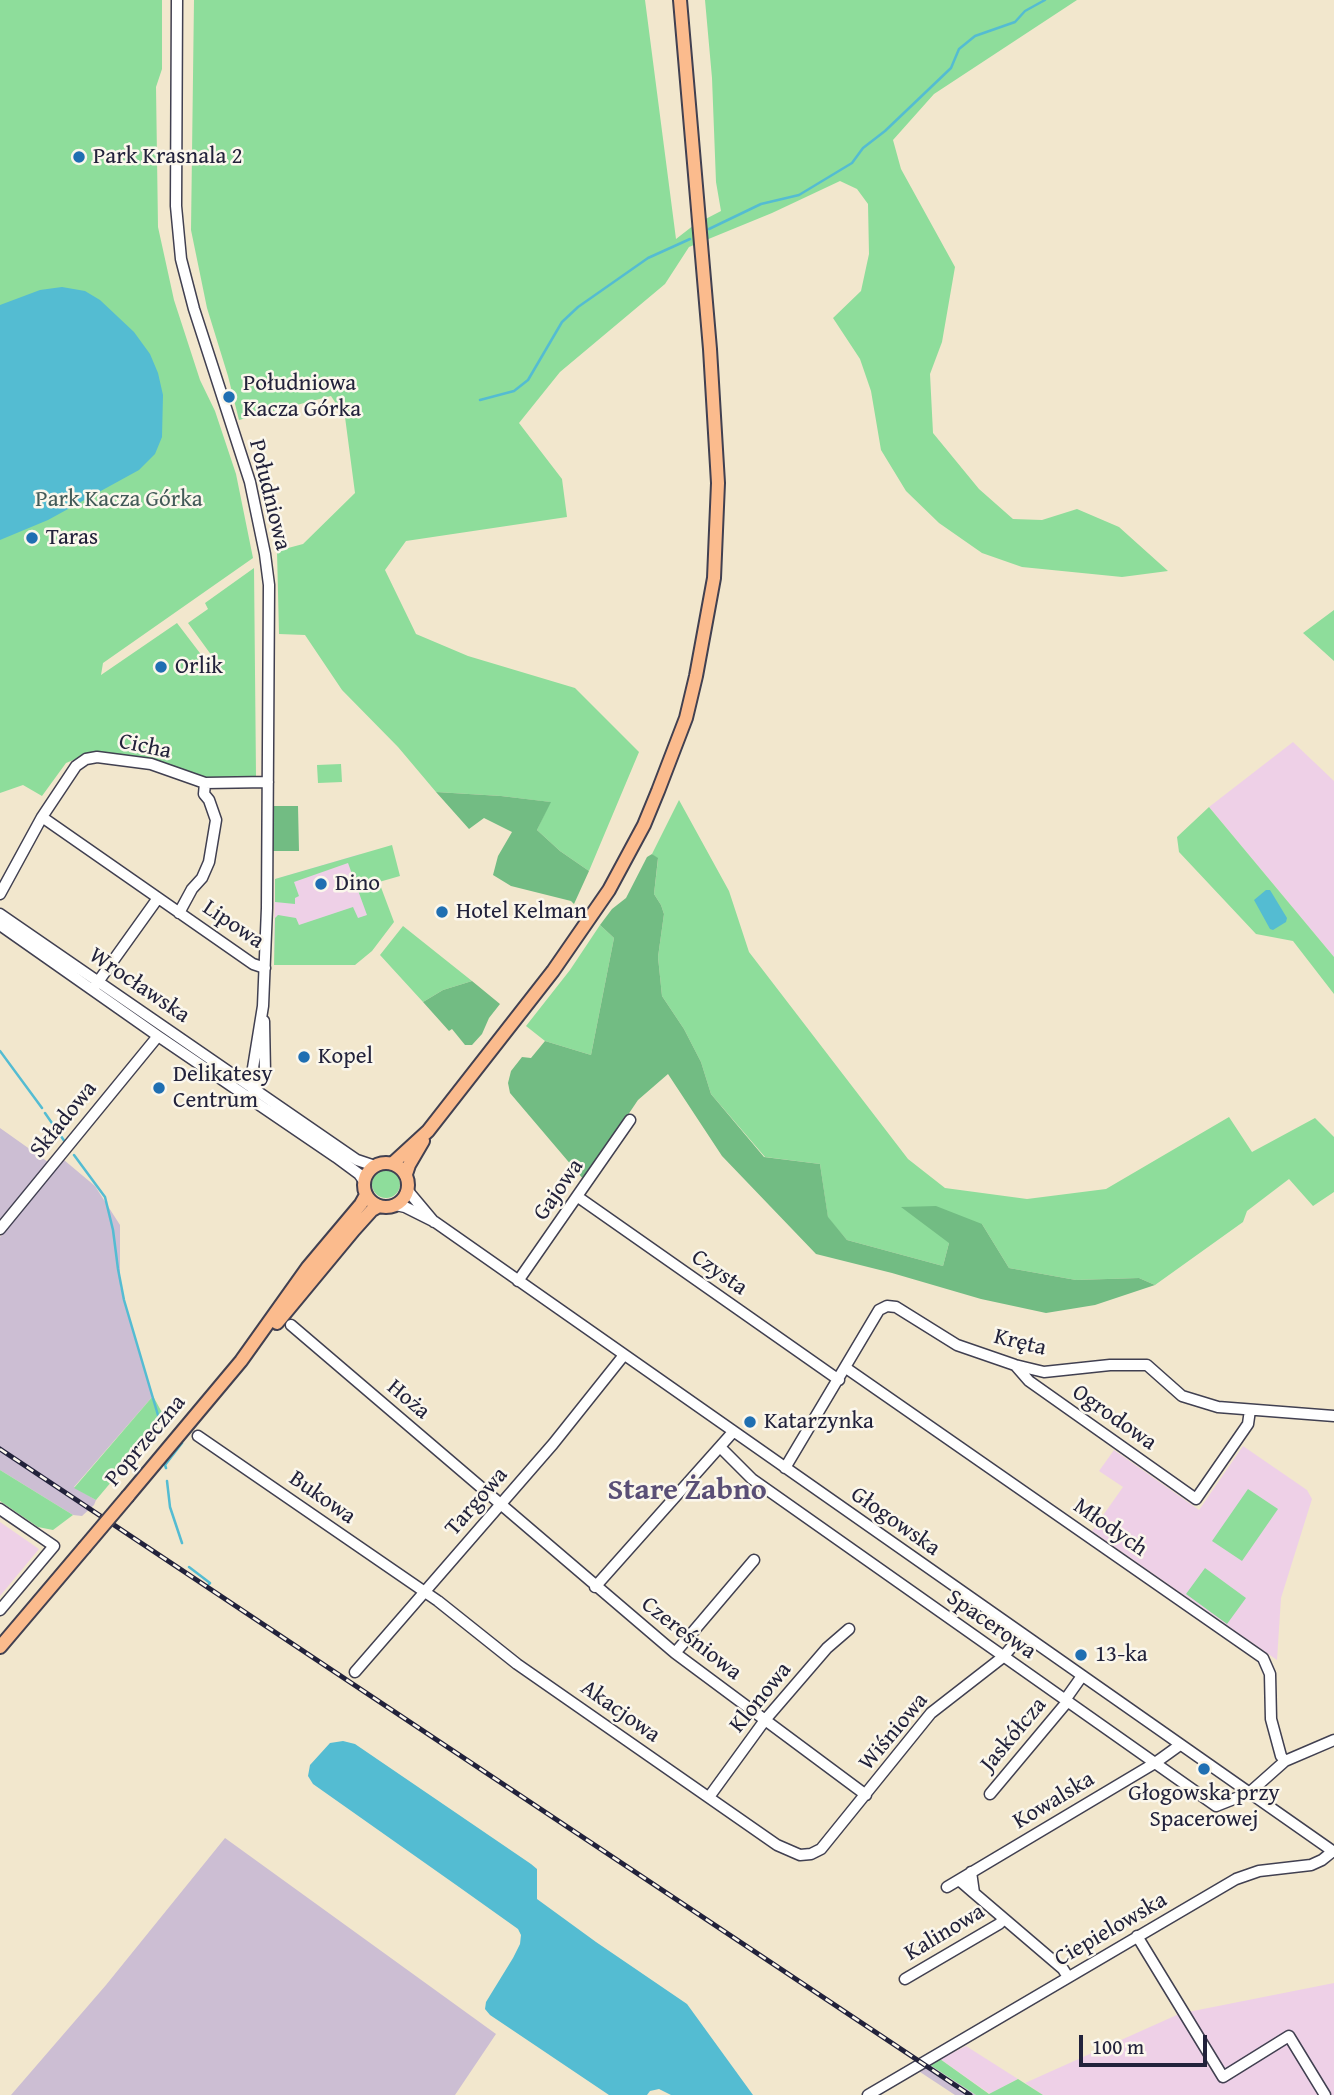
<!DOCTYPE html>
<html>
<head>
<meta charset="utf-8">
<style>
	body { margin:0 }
	#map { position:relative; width:1334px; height:2095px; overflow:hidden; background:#f2e7cd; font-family:"Gentium Book Plus",serif }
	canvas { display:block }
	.scale { position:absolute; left:1079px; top:2035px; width:128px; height:32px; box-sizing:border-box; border:4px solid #22223b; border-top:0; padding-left:9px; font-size:21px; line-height:24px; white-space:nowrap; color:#22223b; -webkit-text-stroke:5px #fbf7ec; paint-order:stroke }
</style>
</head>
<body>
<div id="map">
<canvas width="1334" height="2095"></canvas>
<div class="scale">100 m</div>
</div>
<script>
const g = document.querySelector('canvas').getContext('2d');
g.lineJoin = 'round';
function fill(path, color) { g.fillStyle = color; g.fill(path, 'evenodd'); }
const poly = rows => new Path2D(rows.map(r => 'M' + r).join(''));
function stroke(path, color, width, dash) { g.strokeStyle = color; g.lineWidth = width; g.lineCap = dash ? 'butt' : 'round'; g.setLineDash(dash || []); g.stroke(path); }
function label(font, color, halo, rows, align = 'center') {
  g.font = font + ' "Gentium Book Plus",serif'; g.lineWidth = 5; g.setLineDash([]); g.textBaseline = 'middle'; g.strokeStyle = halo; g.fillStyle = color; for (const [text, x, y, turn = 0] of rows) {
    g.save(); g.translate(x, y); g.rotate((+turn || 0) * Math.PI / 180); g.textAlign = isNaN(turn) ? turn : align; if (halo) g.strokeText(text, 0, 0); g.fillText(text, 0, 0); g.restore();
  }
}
fill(poly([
	[1293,742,1334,781,1334,957,1209,807],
	[360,854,383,916,274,953,275,879],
	[1243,1446,1307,1490,1312,1499,1281,1598,1277,1660,1092,1531,1123,1487,1099,1471,1114,1450,1199,1510],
	[0,1522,39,1549,0,1596],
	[1334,1983,1334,2095,1043,2095,1025,2083,1179,2014,1213,2073,1222,2066,1188,2012],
	[966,2046,1018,2079,990,2094,940,2059]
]), '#eed0e7');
fill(poly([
	[0,1128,48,1162,0,1220],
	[64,1160,95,1186,120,1225,120,1286,153,1396,74,1487,96,1500,94,1505,82,1516,73,1515,0,1470,0,1237],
	[225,1838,496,2034,455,2095,11,2095,106,1985],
	[927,2063,976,2095,955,2095,917,2070]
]), '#ccbed3');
fill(poly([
	[0,0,162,0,162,69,156,87,158,227,174,300,200,380,215,411,236,474,253,558,103,663,101,675,177,623,206,661,212,656,188,623,208,609,205,603,254,568,256,776,196,780,153,760,88,754,66,763,42,796,23,785,0,793],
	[194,0,645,0,676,239,694,225,721,211,716,182,712,78,705,0,1077,0,934,94,893,140,901,169,955,267,942,342,930,374,933,433,979,489,1013,519,1042,520,1077,509,1119,527,1168,571,1122,577,1022,567,982,553,939,523,906,491,881,450,871,391,860,359,833,318,861,291,869,254,868,204,857,189,840,181,772,213,689,247,665,284,560,372,519,423,562,479,567,517,406,541,385,570,416,634,468,656,575,688,639,752,589,871,560,851,537,830,550,802,501,796,436,792,398,747,342,690,305,635,279,634,277,551,303,544,355,493,345,417,331,396,239,420,228,376,207,308,191,230],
	[1334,610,1334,661,1303,633],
	[341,764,342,782,318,783,317,765],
	[679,800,729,891,749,952,908,1159,945,1188,1027,1199,1106,1189,1229,1117,1252,1152,1315,1118,1334,1137,1334,1192,1313,1206,1289,1179,1247,1211,1243,1222,1155,1285,1139,1278,1076,1280,1009,1268,982,1224,949,1243,943,1266,847,1240,828,1218,820,1164,765,1157,711,1094,701,1062,684,1029,662,996,658,957,664,914,661,905,654,894,658,859,652,854],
	[1209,807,1334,957,1334,994,1293,941,1256,934,1179,852,1177,837],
	[392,845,400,876,379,882,394,922,372,951,355,965,274,965,275,918,278,915,296,918,299,925,353,907,358,918,367,915,348,863,294,882,299,896,295,898,295,904,275,902,275,879],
	[600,925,614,938,591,1055,545,1041,526,1026,570,970],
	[403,926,472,981,443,990,423,1002,380,955],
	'372 1184a14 14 0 1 1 28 0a14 14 0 1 1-28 0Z',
	[153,1396,165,1418,96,1500,74,1488],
	[0,1470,73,1515,53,1530,38,1527,0,1501],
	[1248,1489,1278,1509,1242,1561,1212,1541],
	[1205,1568,1246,1598,1227,1624,1186,1594],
	[940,2059,989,2094,1018,2079,1043,2095,976,2095,927,2063]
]), '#8edd9b');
fill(poly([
	[436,792,501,796,551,802,537,830,560,851,589,871,574,904,571,901,511,886,493,875,498,856,512,832,484,818,469,829],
	[273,806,298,806,299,851,273,851],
	[652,854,658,858,654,894,661,905,664,914,658,957,662,996,684,1029,701,1062,711,1094,764,1157,820,1164,828,1217,847,1240,943,1266,949,1243,901,1207,936,1206,982,1224,1009,1268,1076,1280,1139,1278,1155,1285,1095,1305,1046,1313,981,1299,892,1273,816,1254,722,1156,668,1074,638,1100,584,1180,510,1093,508,1083,511,1071,522,1057,531,1058,545,1041,591,1055,614,938,600,925,612,909,626,898,647,857],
	[472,981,500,1004,489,1018,482,1034,472,1045,465,1045,452,1029,449,1031,423,1002,443,990]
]), '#72bc83');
fill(poly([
	[62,287,85,291,100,300,134,332,150,354,158,373,163,395,162,437,155,454,139,470,48,520,0,540,0,305,40,290],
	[1266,890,1270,890,1287,918,1286,922,1273,930,1270,929,1254,900],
	[343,1741,355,1744,531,1864,537,1869,537,1899,596,1942,687,2004,753,2095,671,2095,659,2089,650,2091,647,2095,609,2095,490,2015,485,2009,486,2002,513,1958,520,1944,521,1935,518,1929,459,1887,313,1784,308,1776,310,1765,330,1743]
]), '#54bcd2');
stroke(poly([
	[709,229,761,204,799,195,852,163,863,148,885,131,951,68,959,49,975,36,1015,22,1025,11,1045,0],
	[480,400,514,391,528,380,562,322,578,307,648,258,690,239],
	[0,1051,42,1108],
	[45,1113,65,1142],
	[74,1155,105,1197,113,1230,118,1269,124,1300,160,1422],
	[166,1468,165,1465,182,1443],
	[167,1481,170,1507,182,1543],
	[189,1567,210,1583,209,1584]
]), '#54bcd2', 2.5);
const minor = poly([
	[177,0,176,206,181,259,194,309,250,482,265,554,269,585,267,908,263,1006,252,1074,257,1089],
	[42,817,253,964,265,968],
	[0,894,42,817,76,766,86,759,97,757,151,764,205,783,268,782],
	[179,913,192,889,202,878,209,862,216,820,209,800,204,794,205,783],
	[0,914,357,1160,375,1166],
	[0,925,158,1036,336,1157,359,1174,364,1181],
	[95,986,158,898],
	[253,1093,265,1073,264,1021],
	[408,1191,434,1222],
	[578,1197,839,1380],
	[396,1205,405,1207,435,1222,1334,1852],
	[0,1229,158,1036],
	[518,1281,630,1120],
	[291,1325,675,1653,866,1795],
	[1015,1365,1029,1381,1196,1499,1248,1424,1250,1410],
	[846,1368,1263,1658,1270,1674,1271,1719,1281,1756,1285,1761],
	[198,1436,438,1601,517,1664,777,1845,800,1855,811,1854,821,1849,931,1713,1003,1657,1022,1635],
	[720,1447,752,1479,1216,1806,1249,1793,1285,1761,1334,1740],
	[785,1468,879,1310,887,1306,896,1307,957,1345,1015,1365,1044,1372,1110,1365,1147,1365,1182,1396,1218,1407,1334,1416],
	[0,1509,54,1546,0,1610],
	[595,1587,733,1432],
	[675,1653,754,1560],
	[355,1672,553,1444,624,1355],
	[1065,1700,1082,1676],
	[990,1794,1067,1702],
	[709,1797,765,1720,827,1648,849,1629],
	[959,1880,974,1893,971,1872],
	[947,1887,1155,1763,1180,1745],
	[974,1893,1063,1969,1068,1977],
	[1137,1936,1223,2077,1289,2036,1325,2095],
	[905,1979,999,1924,1004,1919],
	[868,2095,1236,1879,1259,1871,1311,1865,1322,1860,1333,1851]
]);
const major = poly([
	'364 1185a22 22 0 1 1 44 0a22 22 0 1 1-44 0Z',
	[392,1164,428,1131,553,971,609,890,644,825,658,791,686,718,696,676,714,578,718,483,710,349,680,0],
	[406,1174,409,1165,423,1141],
	[277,1323,354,1230,372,1210,379,1206],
	[128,1496,241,1361,308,1267,361,1204,366,1195],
	[0,1647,84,1548]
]);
stroke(minor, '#414051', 13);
stroke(major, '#414051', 16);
stroke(minor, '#fff', 10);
stroke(major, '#fbbb8d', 12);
const rail = poly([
	[0,1449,970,2095]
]);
stroke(rail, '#22223b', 5);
stroke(rail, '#fbf7ec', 2.5, [8]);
const majorBridge = poly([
	[84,1548,128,1496]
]);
stroke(majorBridge, '#414051', 16, []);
stroke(majorBridge, '#fbbb8d', 12);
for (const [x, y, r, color] of [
	[79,157,7,"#1f6fb2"],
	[229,397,7,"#1f6fb2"],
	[32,538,7,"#1f6fb2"],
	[161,667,7,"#1f6fb2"],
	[321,884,7,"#1f6fb2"],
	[442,912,7,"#1f6fb2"],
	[304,1057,7,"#1f6fb2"],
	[159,1088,7,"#1f6fb2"],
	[750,1422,7,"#1f6fb2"],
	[1081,1655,7,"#1f6fb2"],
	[1204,1769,7,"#1f6fb2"]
]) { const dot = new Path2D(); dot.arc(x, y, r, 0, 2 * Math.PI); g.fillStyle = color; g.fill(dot); stroke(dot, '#fbf7ec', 2.5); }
label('23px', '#22223b', '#fbf7ec', [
	["Park Krasnala 2",93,157],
	["Południowa",243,384],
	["Kacza Górka",243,410],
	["Taras",46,538],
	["Orlik",175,667],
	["Dino",335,884],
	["Hotel Kelman",456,912],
	["Kopel",318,1057],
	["Delikatesy",173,1075],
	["Centrum",173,1101],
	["Katarzynka",764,1422],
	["13-ka",1095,1655],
	["Głogowska przy",1204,1794,"center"],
	["Spacerowej",1204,1820,"center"]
], 'left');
label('23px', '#22223b', '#fbf7ec', [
	["Południowa",269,495,76],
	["Cicha",145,747,12],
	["Lipowa",233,925,34],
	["Wrocławska",139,986,34],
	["Składowa",64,1120,-51],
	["Gajowa",559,1190,-55],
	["Czysta",719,1273,35],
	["Kręta",1020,1343,14],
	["Hoża",408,1400,40],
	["Ogrodowa",1114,1418,35],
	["Poprzeczna",146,1441,-50],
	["Bukowa",322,1498,35],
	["Targowa",477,1502,-49],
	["Głogowska",895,1522,35],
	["Młodych",1110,1528,35],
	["Spacerowa",991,1625,35],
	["Czereśniowa",691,1639,38],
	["Klonowa",761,1698,-51],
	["Akacjowa",620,1712,35],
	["Wiśniowa",894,1732,-50],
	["Jaskółcza",1014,1735,-50],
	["Kowalska",1054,1801,-31],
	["Ciepielowska",1111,1930,-30],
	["Kalinowa",945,1933,-31]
]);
label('23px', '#425a58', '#fbf7ec', [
	["Park Kacza Górka",119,500]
]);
label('bold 30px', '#5a4f76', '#fbf7ec', [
	["Stare Żabno",687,1491]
]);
</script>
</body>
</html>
